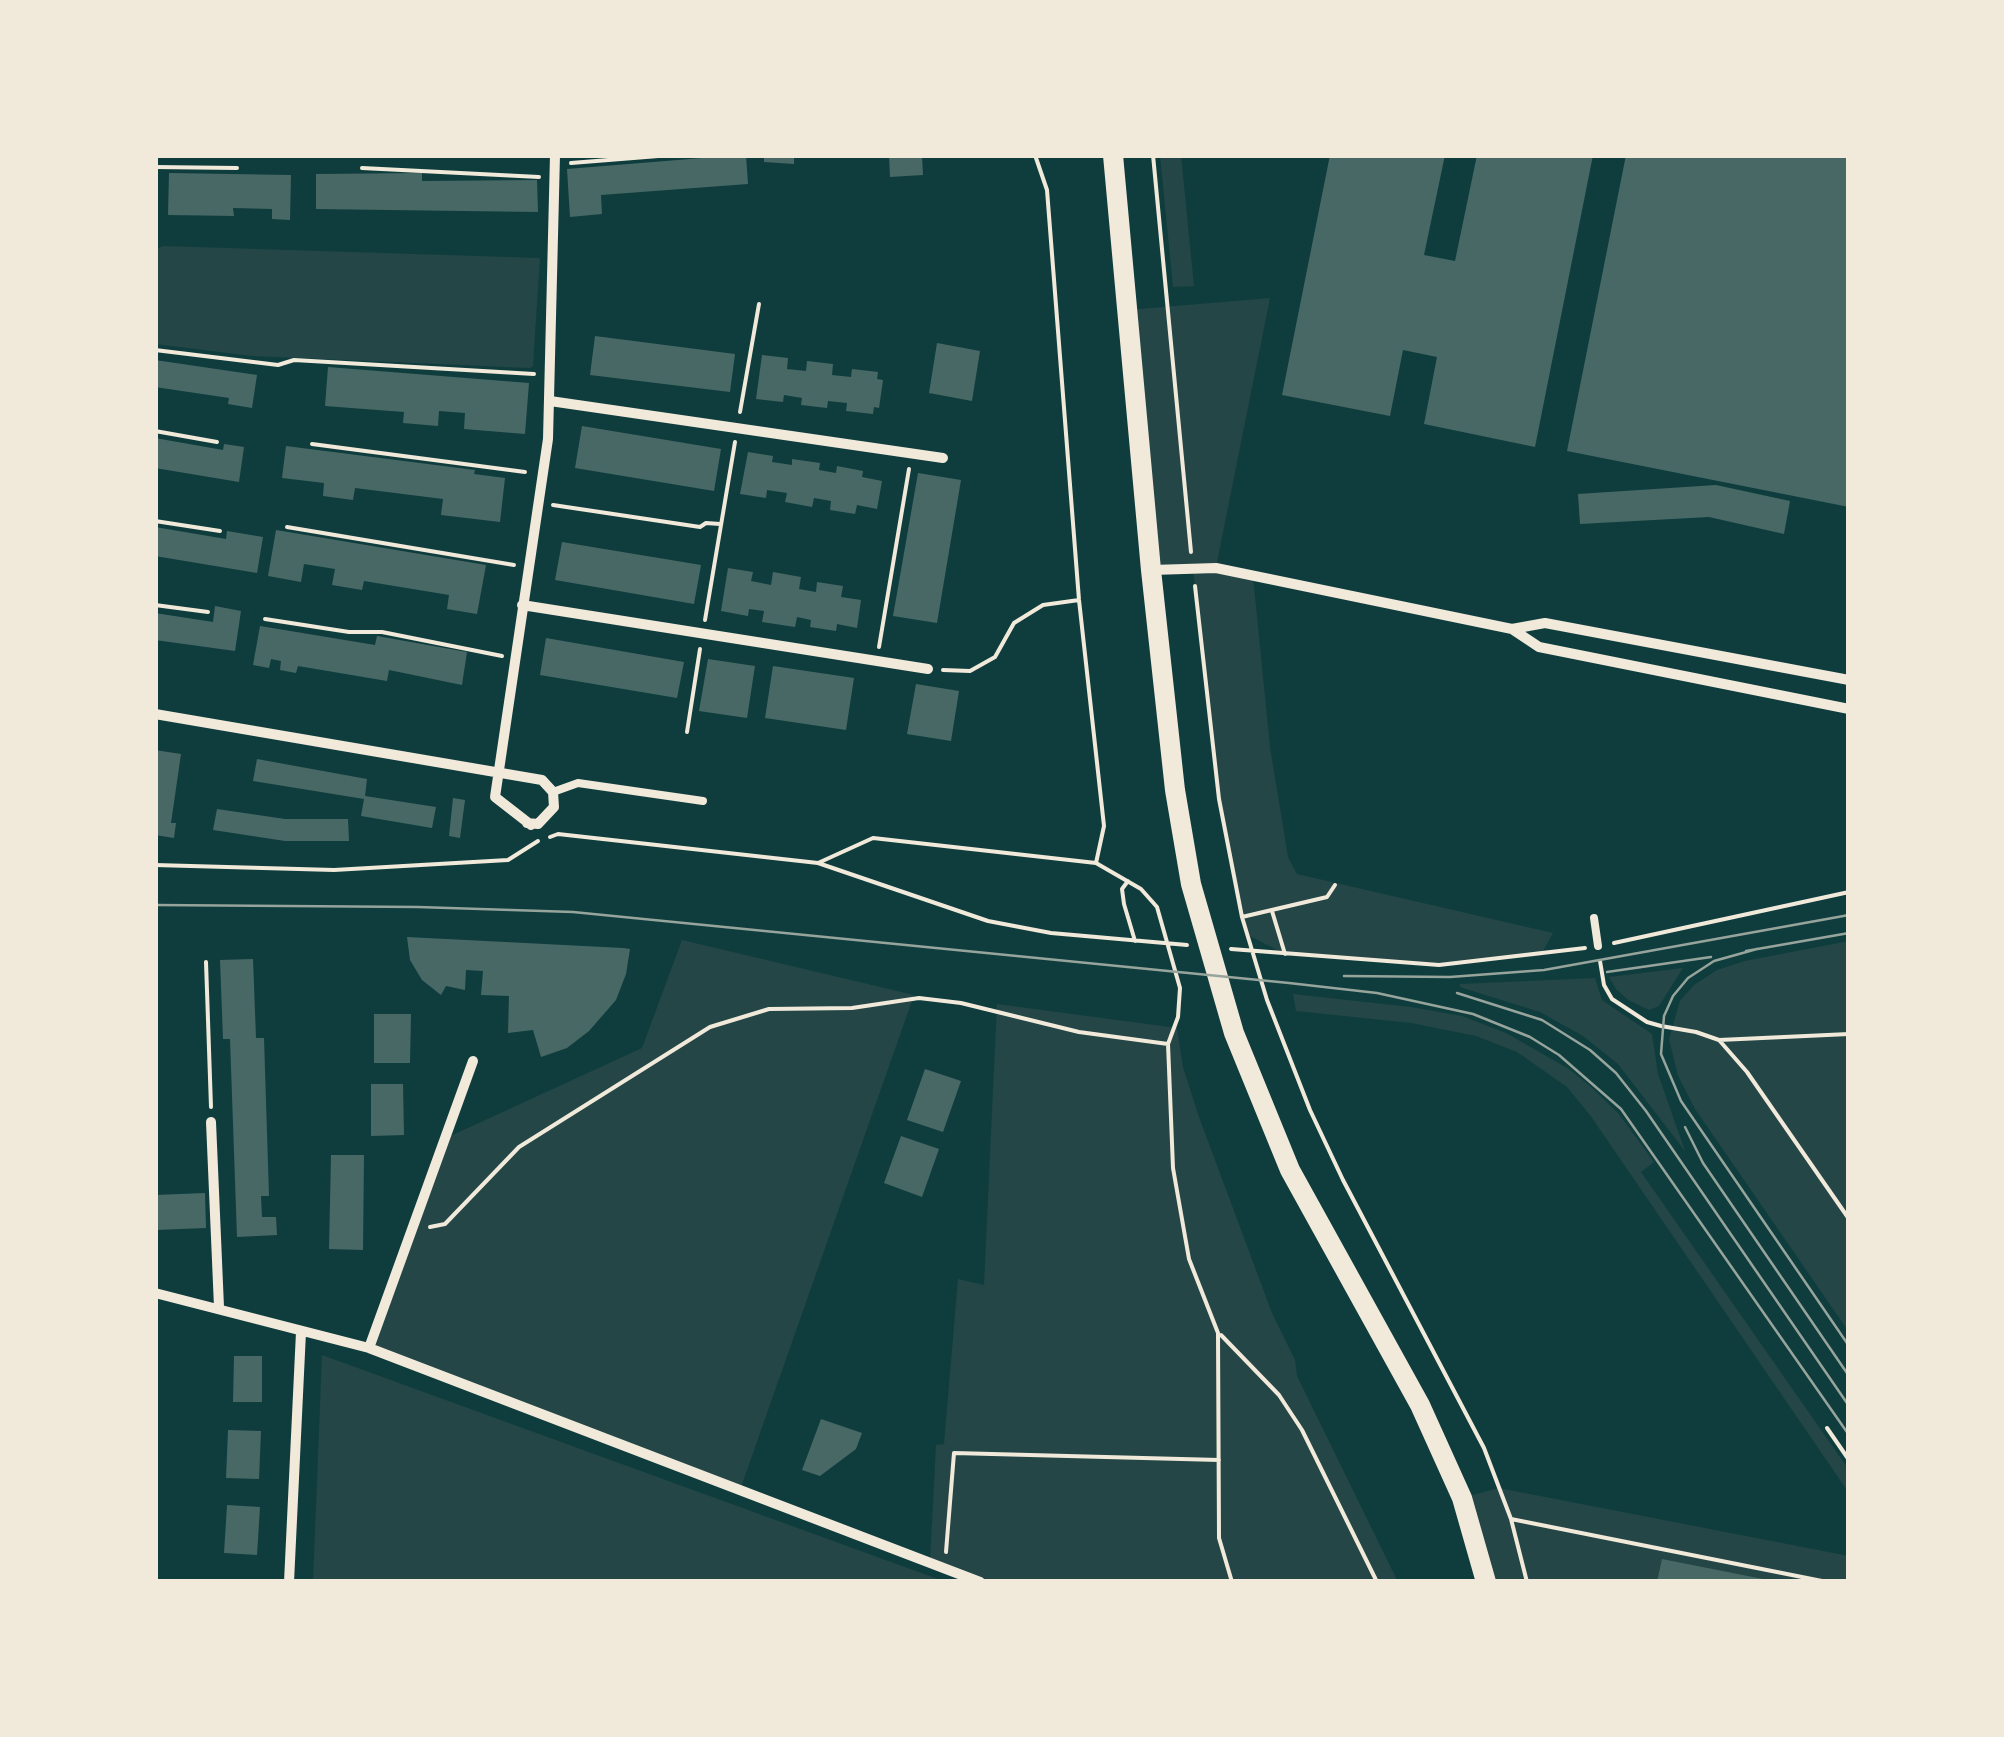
<!DOCTYPE html>
<html>
<head>
<meta charset="utf-8">
<style>
	body { margin:0 }
	#map { position:relative; width:2004px; height:1737px; overflow:hidden; background:#0f3d3e; font-family:"Exo 2",sans-serif }
	canvas { display:block }
	.frame { position:absolute; inset:0; border:158px solid #f1e9da; pointer-events:none }
</style>
</head>
<body>
<div id="map">
<canvas width="2004" height="1737"></canvas>
<div class="frame"></div>
</div>
<script>
const g = document.querySelector('canvas').getContext('2d');
g.lineJoin = 'round';
function fill(path, color) { g.fillStyle = color; g.fill(path, 'evenodd'); }
const poly = rows => new Path2D(rows.map(r => 'M' + r).join(''));
function stroke(path, color, width, dash) { g.strokeStyle = color; g.lineWidth = width; g.lineCap = dash ? 'butt' : 'round'; g.setLineDash(dash || []); g.stroke(path); }
fill(poly([
	[1160,155,1181,155,1194,286,1173,287],
	[164,246,540,258,533,366,530,368,252,356,155,344,155,249],
	[1270,298,1216,567,1253,576,1270,747,1288,857,1297,874,1553,933,1540,956,1439,965,1285,954,1248,935,1219,799,1193,568,1151,570,1128,310],
	[682,940,914,995,740,1490,369,1348,444,1139,642,1048],
	[1849,941,1849,1332,1695,1109,1678,1076,1669,1039,1680,1001,1694,985,1717,970,1745,961],
	[1683,968,1659,1006,1649,1010,1628,1000,1616,989,1609,977],
	[1595,978,1602,1000,1652,1034,1658,1074,1685,1151,1618,1064,1583,1036,1540,1012,1460,987,1460,984],
	[1293,994,1411,1007,1462,1016,1506,1033,1569,1069,1591,1087,1618,1113,1654,1162,1641,1172,1849,1470,1849,1493,1590,1115,1567,1087,1517,1052,1476,1036,1411,1023,1296,1011],
	[997,1004,1177,1028,1183,1067,1199,1117,1272,1313,1295,1360,1297,1376,1398,1582,980,1582,930,1562,936,1445,944,1444,958,1279,984,1285],
	[322,1355,946,1582,313,1582],
	[1499,1488,1849,1556,1849,1582,1486,1582,1462,1498]
]), '#244646');
fill(poly([
	[739,155,746,155,748,184,601,195,602,214,570,217,567,169],
	[764,155,794,155,794,164,764,162],
	[889,155,922,155,923,175,890,177],
	[1330,155,1445,155,1424,255,1455,261,1477,155,1593,155,1535,447,1424,424,1437,357,1403,350,1390,416,1282,395],
	[1626,155,1849,155,1849,507,1567,451],
	[169,173,291,175,290,220,272,219,272,209,233,208,234,216,168,215],
	[422,173,422,181,537,180,538,212,316,209,316,174],
	[595,336,735,354,730,392,590,375],
	[937,343,980,351,972,401,929,393],
	[762,355,788,358,787,369,806,371,807,361,833,364,832,375,851,377,852,369,878,372,877,379,883,380,879,408,874,407,873,414,846,411,847,403,828,401,827,408,801,405,802,398,784,395,783,402,756,399],
	[155,360,257,375,252,408,228,404,229,398,155,387],
	[328,367,529,383,525,434,464,429,465,413,439,411,438,426,403,423,404,412,325,406],
	[582,426,721,449,714,491,575,468],
	[155,438,223,450,224,444,244,447,239,482,155,468],
	[286,446,475,470,474,474,505,478,500,522,441,515,443,499,355,488,353,500,323,496,324,483,282,478],
	[748,452,773,456,772,462,792,465,792,459,820,463,819,470,836,473,837,466,863,471,862,477,882,481,877,509,857,505,855,514,830,510,831,501,814,498,812,507,785,502,787,493,767,490,766,498,740,494],
	[918,473,961,480,937,623,893,616],
	[1716,485,1790,501,1784,534,1709,517,1580,524,1578,494],
	[155,527,226,539,227,531,263,537,257,573,155,556],
	[276,530,486,565,477,614,447,609,449,595,364,581,362,590,332,585,335,569,304,564,301,582,268,576],
	[562,542,701,565,694,604,555,580],
	[728,568,753,572,751,581,771,585,773,572,801,577,799,589,816,592,817,582,843,586,841,597,861,600,857,628,837,624,836,631,810,627,811,620,797,617,795,627,762,622,764,611,749,609,748,616,721,611],
	[215,606,241,611,235,651,155,640,155,613,213,622],
	[260,626,375,645,377,636,467,652,462,685,389,670,387,681,298,666,296,673,280,670,281,661,271,659,269,668,253,665],
	[546,638,684,662,677,698,540,675],
	[708,659,755,666,747,718,699,711],
	[773,666,854,678,846,730,765,718],
	[916,684,959,691,951,741,907,734],
	[155,750,181,754,171,823,176,823,174,838,155,835],
	[257,759,367,779,365,796,436,807,432,828,361,816,364,799,253,781],
	[453,798,465,800,460,838,449,836],
	[217,809,285,819,348,819,349,841,285,841,213,830],
	[407,937,623,948,630,949,626,974,616,1000,589,1031,567,1048,541,1057,533,1030,508,1033,509,996,481,995,483,971,466,970,465,990,446,986,441,995,422,980,410,960],
	[253,959,256,1038,264,1038,269,1196,261,1196,262,1217,276,1217,277,1235,237,1237,230,1039,223,1039,220,960],
	[374,1014,411,1014,410,1063,374,1063],
	[925,1069,961,1081,943,1132,907,1120],
	[371,1084,403,1084,404,1135,371,1136],
	[901,1136,939,1149,922,1197,884,1183],
	[331,1155,364,1155,363,1250,329,1249],
	[205,1193,206,1228,155,1230,155,1195],
	[234,1356,262,1356,262,1402,233,1402],
	[821,1419,862,1433,856,1449,820,1476,802,1470],
	[228,1430,261,1431,259,1479,226,1478],
	[227,1505,260,1507,257,1555,224,1553],
	[1662,1559,1768,1580,1768,1582,1657,1582]
]), '#486865');
stroke(poly([
	[1035,155,1047,190,1079,600,1104,826,1096,863],
	[1153,155,1191,552],
	[571,163,671,155],
	[155,167,237,168],
	[362,168,539,177],
	[155,181,155,207],
	[155,350,278,365,294,360,534,374],
	[740,412,759,304],
	[155,431,217,442],
	[312,444,525,472],
	[553,505,700,527,706,523,720,524],
	[155,521,220,531],
	[287,527,514,565],
	[1195,586,1219,799,1242,917,1267,1000,1310,1110,1343,1180,1484,1448,1511,1519,1527,1582],
	[155,605,208,612],
	[265,619,349,632,382,632,502,656],
	[705,620,735,442],
	[879,647,909,469],
	[943,670,970,671,995,657,1014,623,1043,605,1079,600],
	[687,732,700,649],
	[550,837,558,834,818,863,873,838,1096,863,1141,889,1157,907,1180,988,1178,1017,1168,1044,1173,1168,1189,1259,1218,1333,1219,1538,1232,1582],
	[818,863,988,921,1051,933,1187,945],
	[155,865,334,870,508,860,538,841],
	[1128,881,1122,889,1124,904,1135,941],
	[1272,911,1285,954],
	[1242,917,1327,897,1335,885],
	[1614,943,1849,892],
	[1231,949,1439,965,1585,948],
	[1600,961,1604,985,1612,999,1647,1022,1661,1026,1696,1032,1719,1040,1849,1034],
	[206,962,211,1107],
	[1719,1040,1747,1072,1849,1219],
	[430,1227,445,1224,519,1147,710,1027,769,1009,852,1008,919,998,961,1003,1079,1032,1168,1044],
	[1221,1335,1279,1395,1302,1430,1377,1582],
	[1827,1428,1849,1460],
	[1511,1519,1827,1582],
	[946,1552,954,1453,1219,1460]
]), '#f1e9da', 4);
stroke(poly([
	[553,792,578,783,703,801],
	[1594,918,1598,946]
]), '#f1e9da', 8);
stroke(poly([
	[550,401,943,458],
	[1152,570,1216,568,1512,629,1545,623,1849,680],
	[522,605,928,669],
	[1512,629,1539,647,1849,709],
	[155,714,542,780,553,792,554,807,538,824,527,823],
	[531,825,495,797,548,439,555,155],
	[211,1122,219,1307],
	[155,1293,369,1348,980,1582],
	[369,1348,473,1061],
	[289,1582,301,1332]
]), '#f1e9da', 10);
stroke(poly([
	[1113,155,1151,570,1175,790,1191,884,1234,1033,1290,1170,1420,1405,1462,1498,1486,1582]
]), '#f1e9da', 20);
stroke(poly([
	[155,905,418,907,573,912,1289,983,1377,993,1473,1014,1530,1037,1559,1055,1621,1109,1849,1435],
	[1757,949,1714,961,1688,978,1673,996,1664,1016,1661,1054,1681,1101,1849,1346],
	[1746,951,1849,933],
	[1607,972,1711,957],
	[1344,976,1450,977,1544,970,1849,915],
	[1457,993,1542,1020,1590,1050,1616,1073,1646,1111,1849,1406],
	[1685,1127,1703,1163,1849,1376]
]), '#97a49c', 2.5);
</script>
</body>
</html>
